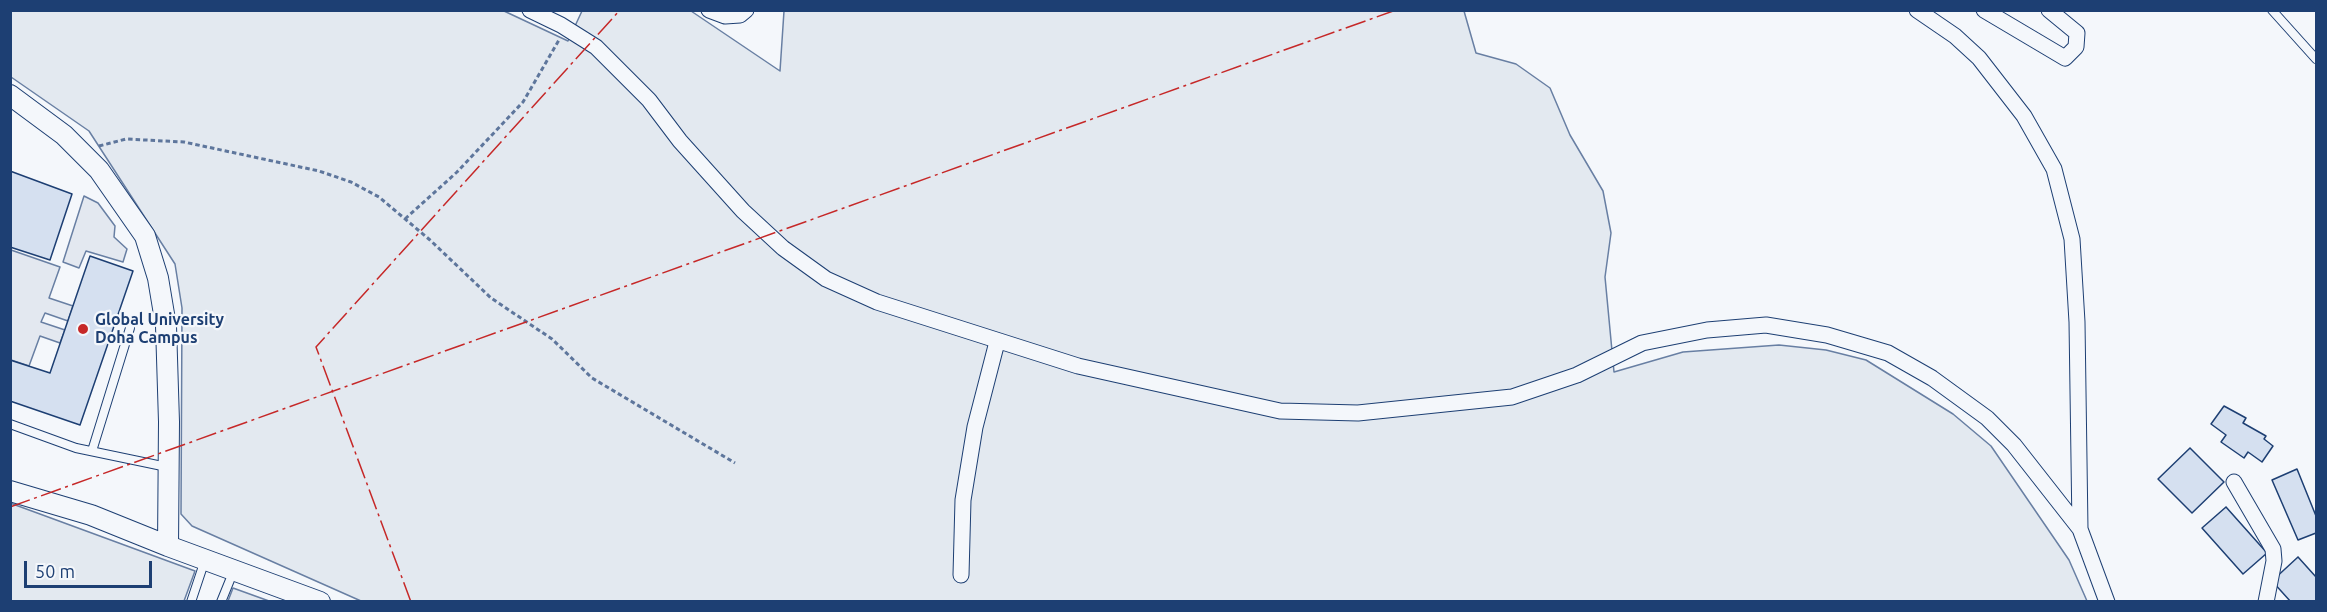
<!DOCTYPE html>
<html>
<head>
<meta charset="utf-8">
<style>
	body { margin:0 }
	#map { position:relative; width:2327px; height:612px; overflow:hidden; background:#f4f7fb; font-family:Ubuntu,sans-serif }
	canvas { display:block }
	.frame { position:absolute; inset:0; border:12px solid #1d3f73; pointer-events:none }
	.scale { position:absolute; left:24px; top:561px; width:128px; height:27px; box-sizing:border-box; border:3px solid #1d3f73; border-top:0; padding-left:8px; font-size:18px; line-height:21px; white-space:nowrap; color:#1d3f73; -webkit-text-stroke:4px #f4f7fb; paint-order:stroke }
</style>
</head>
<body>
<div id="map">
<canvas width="2327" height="612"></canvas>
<div class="frame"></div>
<div class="scale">50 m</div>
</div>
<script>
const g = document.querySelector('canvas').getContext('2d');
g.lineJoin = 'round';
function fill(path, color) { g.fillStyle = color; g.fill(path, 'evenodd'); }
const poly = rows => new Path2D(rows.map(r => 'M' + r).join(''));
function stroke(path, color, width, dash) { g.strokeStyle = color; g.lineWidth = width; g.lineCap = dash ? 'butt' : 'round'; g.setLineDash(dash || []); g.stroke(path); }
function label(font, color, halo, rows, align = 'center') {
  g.font = font + ' Ubuntu,sans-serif'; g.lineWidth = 4.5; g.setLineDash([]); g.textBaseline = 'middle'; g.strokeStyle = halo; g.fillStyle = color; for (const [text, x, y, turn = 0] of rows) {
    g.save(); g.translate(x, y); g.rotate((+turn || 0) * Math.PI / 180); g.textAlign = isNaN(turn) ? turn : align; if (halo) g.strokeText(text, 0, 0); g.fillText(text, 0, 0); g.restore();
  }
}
const green = poly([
	[11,10,504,11,568,41,582,11,691,11,780,71,784,11,1464,11,1476,53,1516,64,1550,88,1570,135,1603,191,1611,233,1605,277,1614,372,1683,352,1779,345,1826,350,1866,360,1953,414,1991,446,2069,560,2087,601,361,601,192,526,181,514,182,308,175,264,89,131,11,77,11,10],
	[10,503,195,571,184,601,11,601,10,503],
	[233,588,269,601,228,601,233,588]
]);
fill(green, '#e3e9f0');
stroke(green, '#687fa3', 1.5);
const parking = poly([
	[84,196,98,203,115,226,114,237,127,249,123,262,86,251,79,268,63,262,84,196],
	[11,250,60,267,49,298,73,306,68,321,45,313,41,322,65,330,60,343,40,336,29,366,11,360,11,250]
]);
fill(parking, '#e3e8f0');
stroke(parking, '#687fa3', 1.5);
const building = poly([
	[10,171,72,194,50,260,10,247,10,171],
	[90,256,133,271,80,425,10,401,10,360,50,373,90,256],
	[2224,406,2246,418,2243,423,2266,436,2264,439,2273,446,2262,462,2248,452,2244,458,2221,442,2226,435,2211,424,2224,406],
	[2190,448,2224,482,2192,513,2158,479,2190,448],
	[2297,469,2316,516,2316,533,2298,540,2272,480,2297,469],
	[2226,507,2267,553,2243,574,2202,528,2226,507],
	[2298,557,2316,577,2316,602,2291,602,2272,581,2298,557]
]);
fill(building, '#d5e0f0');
stroke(building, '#1d3f73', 1.5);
const service = poly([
	[2272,10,2316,59],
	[10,424,76,448,167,467],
	[92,451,130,328],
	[191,602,205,560],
	[221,602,234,570]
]);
const minor = poly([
	[530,10,561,25,596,47,649,100,680,141,743,211,783,248,826,279,877,302,1078,366,1280,411,1358,413,1512,397,1577,375,1642,343,1707,330,1766,325,1827,335,1888,353,1932,378,1987,418,2014,445,2080,529,2107,602],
	[709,10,725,16,740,15,746,10],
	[1917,10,1955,36,1979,58,2024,116,2054,169,2072,239,2077,322,2080,529],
	[1984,10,2065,58,2076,47,2077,33,2049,10],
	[2234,482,2273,549,2274,561,2266,602],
	[961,575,963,500,975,427,997,342]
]);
const tertiary = poly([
	[10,95,64,135,99,170,145,236,158,278,166,326,169,422,168,546,320,602],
	[10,491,91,515,168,546]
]);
stroke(service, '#1d3f73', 10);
stroke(minor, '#1d3f73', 17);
stroke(tertiary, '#1d3f73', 22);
stroke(poly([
	[99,146,126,139,184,142,319,171,351,182,379,197,430,240,491,298,552,339,592,378,735,463],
	[405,219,457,172,523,102,559,40]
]), '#5e769c', 3, [4.5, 3]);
stroke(service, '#f4f7fb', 8);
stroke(minor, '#f4f7fb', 15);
stroke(tertiary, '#f4f7fb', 20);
stroke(poly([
	[10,507,1396,10],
	[411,602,316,347,620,10]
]), '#c62828', 1.5, [21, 4.5, 3, 4.5]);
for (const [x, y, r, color] of [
	[83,329,6,"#c62828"]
]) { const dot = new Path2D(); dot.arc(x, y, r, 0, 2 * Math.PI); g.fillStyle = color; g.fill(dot); stroke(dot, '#f4f7fb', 2); }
label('bold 16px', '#1d3f73', '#f4f7fb', [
	["Global University",95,320],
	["Doha Campus",95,338]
], 'left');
</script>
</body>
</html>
